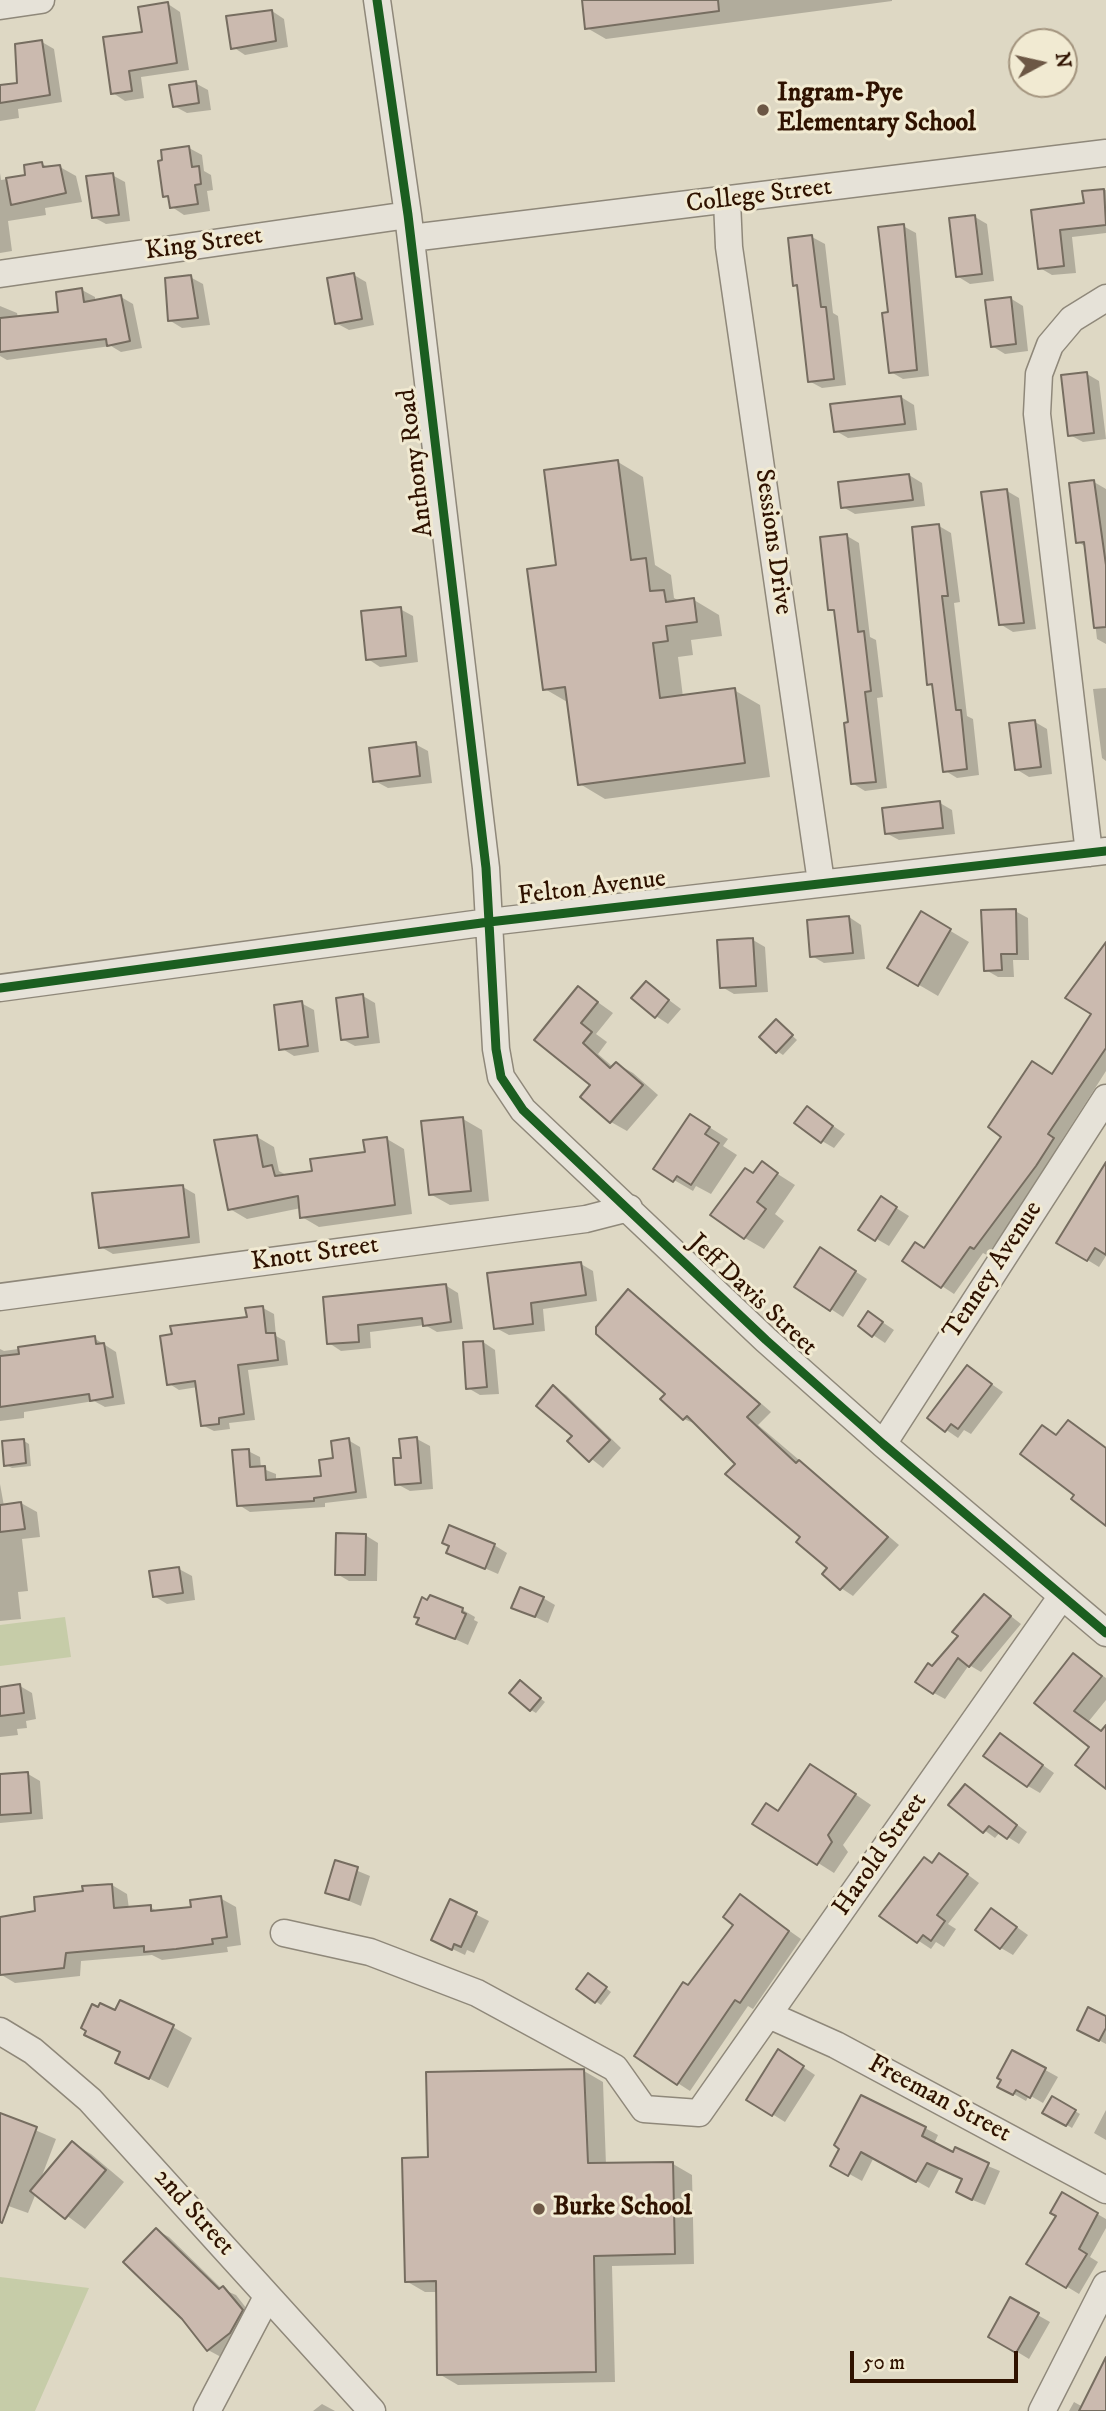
<!DOCTYPE html>
<html>
<head>
<meta charset="utf-8">
<style>
	body { margin:0 }
	#map { position:relative; width:1106px; height:2411px; overflow:hidden; background:#ded8c4; font-family:"IM FELL DW Pica",serif }
	canvas { display:block }
	.north { position:absolute; left:1008px; top:28px; width:70px; height:70px; box-sizing:border-box; background:#f1ead2; border:2px solid #a3947e; border-radius:50%; rotate:82deg; font-size:19px; font-weight:700; line-height:28px; text-align:center; color:#2f1200 }
	.north::after { content:''; display:block; margin:auto; width:24px; height:32px; background:#6c5745; clip-path:polygon(50% 0,100% 100%,50% 72%,0 100%) }
	.scale { position:absolute; left:850px; top:2351px; width:168px; height:32px; box-sizing:border-box; border:4px solid #2f1200; border-top:0; padding-left:9px; font-size:21px; line-height:24px; white-space:nowrap; color:#2f1200; -webkit-text-stroke:5px #f1ead2; paint-order:stroke }
</style>
</head>
<body>
<div id="map">
<canvas width="1106" height="2411"></canvas>
<div class="north">N</div>
<div class="scale">50 m</div>
</div>
<script>
const g = document.querySelector('canvas').getContext('2d');
g.lineJoin = 'round';
function fill(path, color) { g.fillStyle = color; g.fill(path, 'evenodd'); }
const poly = rows => new Path2D(rows.map(r => 'M' + r).join(''));
function stroke(path, color, width, dash) { g.strokeStyle = color; g.lineWidth = width; g.lineCap = dash ? 'butt' : 'round'; g.setLineDash(dash || []); g.stroke(path); }
function label(font, color, halo, rows, align = 'center') {
  g.font = font + ' "IM FELL DW Pica",serif'; g.lineWidth = 6; g.setLineDash([]); g.textBaseline = 'middle'; g.strokeStyle = halo; g.fillStyle = color; for (const [text, x, y, turn = 0] of rows) {
    g.save(); g.translate(x, y); g.rotate((+turn || 0) * Math.PI / 180); g.textAlign = isNaN(turn) ? turn : align; if (halo) g.strokeText(text, 0, 0); g.fillText(text, 0, 0); g.restore();
  }
}
fill(poly([
	[65,1617,71,1657,0,1666,0,1625],
	[0,2277,89,2288,35,2411,0,2411]
]), '#c6cca8');
fill(poly([
	[583,0,892,0,892,1,606,39,587,28],
	[168,4,180,12,189,70,141,77,144,98,125,101,113,93,144,33],
	[272,11,284,19,288,47,245,55,233,47],
	[42,42,54,49,62,102,18,109,19,118,0,121,0,87,19,84],
	[195,83,208,90,211,110,187,113,174,106],
	[189,148,202,155,204,171,211,175,213,190,207,191,210,211,184,215,172,207,170,199,165,196],
	[42,164,50,168,60,167,76,176,82,202,45,208,46,215,8,221,12,251,0,253,0,173,1,180,27,176],
	[112,175,125,182,130,221,106,224,93,217],
	[1106,190,1106,233,1072,237,1076,273,1052,275,1040,268,1033,211,1086,205,1084,192],
	[975,217,987,224,994,281,970,284,957,276],
	[903,226,916,233,929,376,903,379,891,372,890,313],
	[812,237,825,244,833,313,838,316,846,385,822,388,809,381,799,287,795,285],
	[354,275,366,282,374,325,349,330,336,323],
	[190,277,203,284,210,325,182,328,169,320],
	[82,290,95,297,95,302,121,297,133,304,142,348,121,352,111,346,7,360,0,356,0,306,17,313,18,318,60,314],
	[1010,298,1023,306,1028,351,1005,354,992,346],
	[1087,374,1099,381,1106,439,1083,442,1070,435],
	[901,397,914,405,917,430,848,438,836,431],
	[618,462,643,477,655,565,671,575,674,598,681,602,694,600,719,615,722,636,691,640,693,655,678,657,683,697,734,690,760,705,770,777,605,799,580,784,569,703,545,689,558,567],
	[909,475,922,483,925,506,855,514,843,507],
	[1094,482,1106,489,1106,644,1097,639,1086,547,1078,542],
	[1007,491,1019,498,1036,629,1013,632,1000,624],
	[939,526,951,533,960,602,954,603,967,716,973,719,979,775,957,778,944,770,934,687,928,684],
	[847,536,859,543,870,637,876,640,883,697,877,698,887,788,865,791,852,783,850,724,835,612,830,609],
	[400,609,413,616,418,662,380,667,368,659],
	[1106,688,1106,761,1102,758,1093,689],
	[1035,722,1047,729,1052,774,1029,777,1016,769],
	[415,744,428,751,432,783,388,788,375,781],
	[940,803,952,810,955,834,899,840,886,833],
	[1015,911,1028,918,1029,960,1013,960,1014,977,998,977,986,970],
	[922,914,969,942,938,996,890,968],
	[849,917,861,925,865,959,824,963,812,956],
	[753,940,765,947,768,992,734,994,722,987],
	[1106,946,1106,1071,1060,1143,1066,1147,1048,1173,987,1255,983,1253,954,1294,904,1261,926,1250,1004,1136,1053,1075,1093,1014,1068,998],
	[646,983,681,1009,668,1024,656,1016],
	[578,988,613,1013,596,1034,607,1042,598,1054,613,1067,617,1064,633,1073,658,1095,627,1131,611,1122,593,1085,536,1040],
	[363,996,375,1003,380,1043,355,1046,342,1039],
	[301,1003,314,1010,319,1052,294,1056,281,1048],
	[776,1021,797,1040,783,1055,777,1051],
	[807,1108,845,1134,834,1148,822,1141],
	[463,1119,482,1130,489,1201,450,1205,430,1194],
	[709,1127,728,1139,723,1146,737,1155,711,1194,696,1186,693,1191,674,1180],
	[257,1137,274,1147,279,1171,288,1176,313,1172,366,1153,387,1139,404,1149,412,1214,319,1227,302,1217,301,1208,247,1219,230,1209],
	[762,1164,795,1185,775,1214,784,1221,764,1249,745,1238,754,1175],
	[1106,1166,1106,1256,1099,1267,1058,1242],
	[183,1187,195,1194,200,1243,113,1254,101,1247],
	[893,1206,909,1216,889,1246,861,1230],
	[833,1257,867,1279,843,1317,796,1286],
	[581,1264,593,1271,597,1301,543,1309,545,1331,509,1335,496,1328],
	[445,1285,458,1293,463,1329,437,1332,425,1325,370,1332,371,1348,341,1351,329,1343,325,1298],
	[629,1292,641,1299,771,1412,758,1425,899,1545,853,1596,841,1588,830,1568,737,1464,698,1425,684,1419,663,1399,668,1394],
	[263,1308,274,1314,276,1336,285,1341,288,1365,248,1370,255,1420,229,1423,230,1429,214,1431,202,1425,198,1387,179,1390,168,1383],
	[869,1313,894,1330,885,1343,873,1335],
	[94,1338,116,1352,125,1404,105,1407,94,1401,24,1412,24,1418,0,1421,0,1349,4,1351],
	[483,1342,495,1350,499,1394,480,1395,468,1388],
	[967,1367,1003,1392,971,1434,964,1430,958,1438,929,1418],
	[554,1388,566,1395,621,1448,603,1468,569,1441,574,1436],
	[417,1439,430,1446,433,1489,410,1491,397,1484,403,1459],
	[348,1440,360,1447,367,1498,325,1503,325,1507,250,1512,239,1505,248,1451,260,1457,261,1468,276,1474,276,1481,323,1477],
	[24,1441,29,1444,31,1466,12,1468,6,1465],
	[0,1484,4,1506,21,1503,37,1512,40,1537,22,1539,28,1591,18,1592,21,1619,0,1621],
	[365,1535,378,1543,377,1581,349,1581,337,1574],
	[494,1545,507,1553,498,1574,448,1552],
	[179,1569,192,1576,195,1600,167,1604,154,1596],
	[985,1596,1021,1624,981,1672,969,1665,945,1699,934,1693,933,1668,960,1636],
	[543,1598,555,1605,548,1623,514,1607],
	[463,1610,475,1617,474,1620,478,1622,468,1645,419,1623],
	[1074,1655,1106,1678,1106,1700,1089,1721,1106,1734,1106,1787,1091,1746,1036,1702],
	[520,1682,545,1702,536,1713,531,1710],
	[20,1686,32,1693,36,1719,26,1721,27,1728,17,1729,18,1735,0,1737,0,1688],
	[1012,1743,1054,1773,1040,1793,1028,1786],
	[28,1774,40,1781,43,1819,0,1823,0,1776],
	[827,1775,871,1805,843,1845,848,1852,834,1873,755,1823,779,1813],
	[965,1786,1027,1832,1019,1844,1000,1832,995,1838,950,1805],
	[336,1862,370,1876,361,1906,327,1892],
	[952,1863,979,1883,948,1924,956,1929,944,1947,936,1942,931,1949,881,1916,933,1864],
	[112,1885,127,1894,129,1909,150,1907,159,1912,193,1909,220,1898,236,1907,241,1945,227,1947,228,1952,162,1960,152,1955,81,1961,80,1976,15,1983,0,1974,0,1919,37,1913],
	[740,1896,801,1939,753,2009,748,2006,690,2091,636,2056,736,1924],
	[451,1902,489,1921,474,1953,467,1950,465,1955,446,1946],
	[1004,1918,1028,1935,1013,1955,1001,1948],
	[594,1979,611,1992,601,2005,578,1989],
	[116,2012,173,2027,192,2038,168,2088,117,2062,121,2053,86,2035],
	[1106,2018,1106,2044,1093,2037],
	[1013,2052,1058,2077,1043,2103,1029,2095,1026,2101,1000,2086],
	[791,2059,815,2075,785,2122,748,2099],
	[584,2071,603,2082,606,2165,673,2164,692,2175,694,2264,612,2266,615,2382,458,2385,439,2374,437,2292,425,2292,406,2281,430,2159],
	[1053,2098,1080,2114,1072,2128,1045,2112],
	[1106,2110,1106,2140,1094,2133],
	[0,2115,56,2139,40,2181,72,2143,91,2154,124,2182,85,2229,36,2193,28,2213,0,2203],
	[925,2128,938,2135,934,2144,1000,2171,985,2205,970,2199,964,2179,940,2168,929,2188,874,2157,862,2181,833,2165,842,2148],
	[1062,2194,1106,2219,1106,2228,1090,2257,1098,2262,1079,2294,1028,2263,1058,2215],
	[156,2230,169,2237,222,2289,236,2295,254,2318,221,2357,208,2350,183,2318],
	[1011,2300,1050,2322,1029,2359,991,2336],
	[1106,2372,1106,2411,1069,2411,1074,2402,1083,2407],
	[322,2404,335,2411,313,2411]
]), '#0003');
const building = poly([
	[582,0,718,0,719,11,585,29,582,0],
	[168,2,177,63,129,71,132,91,111,94,103,37,142,32,138,7,168,2],
	[272,10,276,41,231,49,226,16,272,10],
	[42,40,50,95,0,103,0,85,17,83,15,44,42,40],
	[196,81,199,103,173,107,169,85,196,81],
	[189,146,192,167,199,166,201,184,195,185,198,204,170,208,168,196,163,197,158,161,162,160,161,150,189,146],
	[42,162,43,167,60,165,66,193,11,205,6,178,25,175,24,165,42,162],
	[113,173,119,215,92,218,86,176,113,173],
	[1104,189,1106,225,1060,230,1064,266,1038,269,1031,210,1084,203,1082,191,1104,189],
	[975,215,982,274,956,277,949,218,975,215],
	[904,224,917,370,889,373,882,313,888,312,878,227,904,224],
	[812,235,821,307,826,307,834,379,808,382,797,285,793,286,788,238,812,235],
	[354,273,362,319,335,324,327,278,354,273],
	[191,275,198,318,168,321,165,278,191,275],
	[82,288,84,302,121,295,130,341,107,346,106,339,0,352,0,318,58,312,56,292,82,288],
	[1011,297,1016,344,991,347,985,300,1011,297],
	[1087,372,1094,433,1068,436,1061,375,1087,372],
	[901,396,905,424,834,432,830,404,901,396],
	[618,460,631,560,646,558,650,591,664,590,666,602,694,598,697,622,666,626,668,641,653,643,660,698,735,688,745,763,578,785,565,687,543,690,527,569,556,565,544,470,618,460],
	[909,474,913,500,841,508,838,482,909,474],
	[1094,480,1106,565,1106,627,1094,628,1084,542,1076,543,1069,483,1094,480],
	[1007,489,1024,623,999,625,981,492,1007,489],
	[939,524,948,596,942,596,956,710,961,710,967,769,943,772,932,684,927,685,912,527,939,524],
	[847,534,858,632,864,631,871,691,865,692,876,782,851,784,844,723,848,722,834,610,828,610,820,537,847,534],
	[401,607,406,656,366,660,361,611,401,607],
	[1035,720,1041,767,1015,770,1009,723,1035,720],
	[416,742,420,776,373,782,369,748,416,742],
	[940,801,943,828,885,834,882,808,940,801],
	[1016,909,1017,954,1001,954,1002,970,984,971,981,910,1016,909],
	[921,911,951,929,918,986,887,968,921,911],
	[849,916,853,953,810,957,807,920,849,916],
	[753,938,756,986,720,988,717,940,753,938],
	[1106,942,1106,1048,1048,1134,1054,1138,1036,1166,974,1249,970,1247,941,1288,902,1261,915,1242,924,1248,1001,1137,988,1127,1032,1061,1052,1074,1091,1014,1065,998,1106,942],
	[646,981,669,1000,655,1018,631,998,646,981],
	[578,986,598,1002,581,1023,592,1032,583,1043,610,1068,616,1062,643,1085,610,1123,580,1097,590,1085,534,1040,578,986],
	[363,994,368,1037,341,1040,336,998,363,994],
	[302,1001,308,1046,279,1050,274,1005,302,1001],
	[776,1019,793,1035,776,1053,759,1037,776,1019],
	[807,1106,833,1126,821,1143,794,1123,807,1106],
	[690,1114,710,1127,705,1134,719,1143,691,1185,677,1176,673,1182,653,1169,690,1114],
	[463,1117,471,1191,429,1195,421,1121,463,1117],
	[257,1135,263,1167,272,1165,275,1176,312,1171,310,1159,365,1152,363,1140,387,1137,395,1205,300,1218,298,1196,228,1210,214,1140,257,1135],
	[762,1161,778,1173,757,1202,766,1209,744,1239,710,1215,745,1168,753,1173,762,1161],
	[1106,1162,1106,1255,1095,1248,1087,1261,1056,1243,1106,1162],
	[183,1185,189,1237,99,1248,92,1193,183,1185],
	[881,1196,897,1207,875,1241,858,1230,881,1196],
	[820,1247,856,1271,830,1311,794,1287,820,1247],
	[581,1262,586,1295,531,1303,533,1324,494,1329,487,1273,581,1262],
	[446,1284,451,1322,423,1326,422,1318,358,1325,359,1342,327,1344,323,1297,446,1284],
	[628,1289,760,1404,747,1417,796,1463,799,1460,888,1537,840,1590,822,1574,827,1568,796,1542,800,1537,725,1474,735,1464,687,1416,683,1420,660,1399,665,1394,596,1334,596,1327,628,1289],
	[263,1306,266,1333,275,1333,278,1360,238,1365,244,1414,219,1418,219,1424,201,1426,195,1381,167,1385,160,1336,172,1334,170,1326,247,1317,245,1308,263,1306],
	[868,1311,883,1322,872,1337,858,1326,868,1311],
	[95,1336,96,1344,104,1343,113,1397,90,1401,89,1394,0,1407,0,1356,19,1354,18,1347,95,1336],
	[483,1341,487,1387,466,1389,463,1342,483,1341],
	[967,1365,992,1384,958,1429,951,1424,945,1432,927,1418,967,1365],
	[553,1385,610,1440,589,1462,567,1441,572,1436,536,1406,553,1385],
	[1068,1420,1106,1448,1106,1526,1071,1499,1074,1495,1020,1454,1042,1425,1056,1435,1068,1420],
	[417,1437,421,1483,395,1485,393,1458,401,1458,399,1439,417,1437],
	[349,1438,356,1492,314,1498,314,1501,237,1506,232,1450,249,1449,250,1467,265,1466,266,1480,321,1476,319,1460,333,1458,331,1441,349,1438],
	[24,1439,26,1463,4,1466,2,1441,24,1439],
	[21,1502,25,1529,0,1532,0,1505,21,1502],
	[449,1525,495,1544,485,1569,446,1553,449,1546,442,1543,449,1525],
	[336,1533,366,1534,365,1575,335,1575,336,1533],
	[179,1567,183,1593,153,1597,149,1571,179,1567],
	[520,1587,544,1597,535,1617,511,1608,520,1587],
	[984,1594,1011,1616,969,1667,958,1658,933,1694,915,1682,928,1663,932,1666,958,1636,952,1632,984,1594],
	[430,1595,463,1608,462,1612,466,1614,455,1639,416,1624,419,1618,414,1617,422,1597,427,1600,430,1595],
	[1073,1653,1102,1676,1074,1711,1101,1731,1106,1725,1106,1789,1075,1765,1089,1747,1034,1703,1073,1653],
	[520,1680,541,1698,530,1711,509,1693,520,1680],
	[20,1684,24,1713,0,1716,0,1687,20,1684],
	[1000,1733,1043,1765,1027,1787,983,1756,1000,1733],
	[810,1764,856,1794,828,1835,832,1842,817,1865,752,1824,766,1803,778,1811,810,1764],
	[28,1772,31,1813,0,1815,0,1774,28,1772],
	[965,1784,1017,1825,1007,1839,989,1826,983,1833,948,1805,965,1784],
	[939,1853,968,1874,937,1915,945,1921,931,1941,923,1935,917,1943,879,1916,924,1857,932,1863,939,1853],
	[335,1860,358,1867,349,1900,325,1893,335,1860],
	[112,1884,114,1908,151,1905,151,1911,191,1907,190,1900,221,1896,227,1937,212,1939,213,1944,176,1949,144,1952,144,1946,66,1953,64,1968,0,1975,0,1917,35,1911,34,1897,83,1891,82,1886,112,1884],
	[740,1894,789,1931,740,2003,735,2000,677,2085,634,2056,683,1982,688,1985,733,1925,723,1917,740,1894],
	[450,1899,477,1912,461,1947,454,1944,452,1950,431,1940,450,1899],
	[991,1908,1017,1927,1000,1949,975,1930,991,1908],
	[588,1973,607,1987,595,2003,576,1989,588,1973],
	[120,2000,174,2025,149,2079,115,2063,120,2052,84,2035,86,2031,81,2028,92,2004,98,2007,100,2003,115,2010,120,2000],
	[1088,2007,1106,2016,1106,2028,1099,2041,1077,2030,1088,2007],
	[778,2049,804,2066,772,2116,746,2100,778,2049],
	[1012,2050,1046,2068,1030,2098,1016,2090,1013,2095,997,2087,1001,2080,997,2078,1012,2050],
	[584,2069,588,2163,673,2162,675,2254,594,2256,596,2372,437,2375,436,2281,405,2282,402,2158,428,2157,426,2072,584,2069],
	[861,2095,926,2127,922,2136,953,2152,955,2147,989,2163,972,2200,956,2192,962,2179,927,2163,916,2182,861,2152,848,2176,830,2166,839,2149,834,2145,861,2095],
	[1052,2096,1076,2110,1066,2126,1042,2113,1052,2096],
	[0,2113,37,2127,2,2223,0,2222,0,2113],
	[72,2141,106,2170,65,2219,30,2191,72,2141],
	[1062,2192,1098,2213,1079,2249,1087,2254,1066,2288,1026,2264,1056,2216,1050,2213,1062,2192],
	[156,2228,219,2289,223,2286,243,2310,230,2333,207,2351,182,2319,123,2262,156,2228],
	[1010,2297,1039,2313,1016,2353,988,2337,1010,2297],
	[1106,2357,1106,2411,1079,2411,1106,2357]
]);
fill(building, '#cbbaaf');
stroke(building, '#766d60', 2);
const minor = poly([
	[377,0,408,215,486,868,496,1049,501,1077,523,1110,766,1340,883,1444,1106,1633],
	[0,6,41,0],
	[727,201,729,247,821,882],
	[411,238,1106,153],
	[0,274,408,215],
	[1089,853,1037,414,1039,374,1050,345,1072,319,1106,298],
	[0,988,489,922,1106,851],
	[0,1297,586,1219,629,1208],
	[883,1444,1106,1098],
	[284,1933,370,1952,477,1993,615,2068,644,2109,699,2113,1062,1596],
	[769,2015,836,2045,1106,2190],
	[0,2031,33,2051,90,2100,372,2411],
	[207,2411,267,2297],
	[1042,2411,1106,2285]
]);
stroke(minor, '#8f887a', 29);
stroke(minor, '#e6e2d8', 26);
stroke(poly([
	[377,0,408,215,486,868,496,1049,501,1077,523,1110,766,1340,883,1444,1106,1633],
	[0,988,489,922,1106,851]
]), '#1b5e20', 9);
for (const [x, y, r, color] of [
	[763,110,7,"#6c5745"],
	[539,2209,7,"#6c5745"]
]) { const dot = new Path2D(); dot.arc(x, y, r, 0, 2 * Math.PI); g.fillStyle = color; g.fill(dot); stroke(dot, '#f1ead2', 2.5); }
label('bold 26px', '#2f1200', '#f1ead2', [
	["Ingram-Pye",777,95],
	["Elementary School",777,125],
	["Burke School",553,2209]
], 'left');
label('26px', '#2f1200', '#f1ead2', [
	["College Street",759,197,-7],
	["King Street",204,245,-8],
	["Anthony Road",417,463,-97],
	["Sessions Drive",772,542,82],
	["Felton Avenue",592,889,-7],
	["Knott Street",315,1255,-8],
	["Tenney Avenue",994,1271,-57],
	["Jeff Davis Street",752,1296,43],
	["Harold Street",881,1855,-55],
	["Freeman Street",939,2100,28],
	["2nd Street",193,2213,48]
]);
</script>
</body>
</html>
